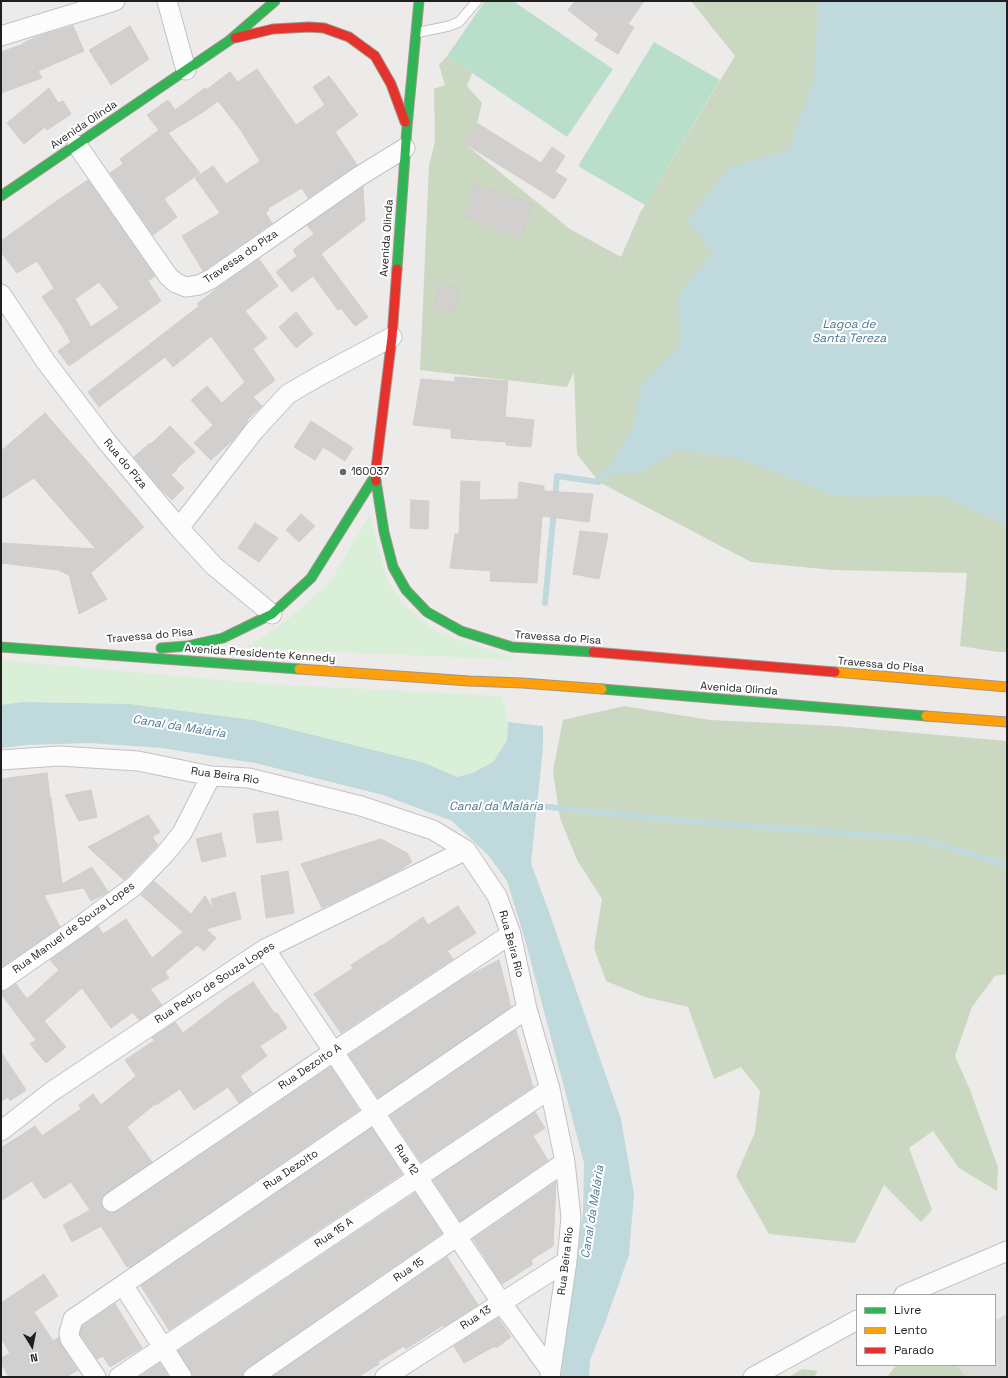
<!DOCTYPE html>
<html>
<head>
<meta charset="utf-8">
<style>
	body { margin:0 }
	#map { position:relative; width:1008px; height:1378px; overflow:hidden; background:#edebe9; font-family:"Space Grotesk",sans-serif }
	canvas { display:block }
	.frame { position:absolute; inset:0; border:2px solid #1f1f1f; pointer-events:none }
	.legend { position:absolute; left:856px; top:1294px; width:140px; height:72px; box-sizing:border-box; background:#fff; border:1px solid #a5a5a5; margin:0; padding:5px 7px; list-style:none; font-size:12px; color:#1f1f1f }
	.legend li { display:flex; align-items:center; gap:8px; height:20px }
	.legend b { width:20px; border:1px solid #a5a5a5 }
	.north { position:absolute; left:12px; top:1326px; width:40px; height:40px; -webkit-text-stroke:3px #fff; paint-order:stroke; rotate:170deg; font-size:11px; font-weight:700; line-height:16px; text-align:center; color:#1f1f1f }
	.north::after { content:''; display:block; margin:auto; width:14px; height:18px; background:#1f1f1f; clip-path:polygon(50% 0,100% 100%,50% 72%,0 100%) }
</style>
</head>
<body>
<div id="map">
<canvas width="1008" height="1378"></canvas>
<div class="frame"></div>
<ul class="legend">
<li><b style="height:5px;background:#30b455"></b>Livre</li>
<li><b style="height:5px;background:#ff9f0a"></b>Lento</li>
<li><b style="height:5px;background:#e5322d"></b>Parado</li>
</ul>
<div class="north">N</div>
</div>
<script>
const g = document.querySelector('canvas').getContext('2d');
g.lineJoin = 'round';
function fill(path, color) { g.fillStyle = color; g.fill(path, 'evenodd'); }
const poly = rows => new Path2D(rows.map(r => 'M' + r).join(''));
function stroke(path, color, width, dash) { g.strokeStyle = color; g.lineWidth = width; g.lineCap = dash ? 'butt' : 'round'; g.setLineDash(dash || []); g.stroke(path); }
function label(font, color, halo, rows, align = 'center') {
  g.font = font + ' "Space Grotesk",sans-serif'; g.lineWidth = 4; g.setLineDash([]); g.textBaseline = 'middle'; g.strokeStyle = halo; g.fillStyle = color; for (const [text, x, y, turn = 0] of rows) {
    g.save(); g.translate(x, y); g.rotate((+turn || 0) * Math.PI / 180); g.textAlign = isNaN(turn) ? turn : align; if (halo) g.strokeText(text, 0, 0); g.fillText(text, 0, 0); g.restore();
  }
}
fill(poly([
	[1007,1314,1007,1377,886,1377,909,1365,995,1365,995,1320]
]), '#dcdbda');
fill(poly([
	[691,1,1007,1,1007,652,998,652,960,646,967,573,833,570,751,562,599,482,577,454,574,372,567,387,420,370,429,166,435,141,434,89,445,85,439,65,447,56,472,73,467,86,482,103,477,123,464,143,570,229,621,257,640,213,735,56],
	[624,706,710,720,837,726,1007,741,1007,974,995,976,972,1007,955,1056,970,1090,998,1167,997,1191,959,1168,933,1131,909,1148,932,1210,921,1222,884,1185,855,1243,769,1234,736,1176,755,1132,760,1091,741,1067,714,1079,688,1007,645,997,606,981,594,948,602,899,577,860,560,818,553,771,563,720],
	[902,1365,954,1365,958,1367,966,1377,887,1377,895,1367],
	[802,1369,818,1371,814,1377,789,1377]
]), '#cbd8c1');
fill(poly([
	[370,514,387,580,403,604,440,634,520,660,246,648,285,622,330,582],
	[1,660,266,684,502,696,508,722,507,740,494,761,473,773,457,777,425,763,129,704,23,702,1,705]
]), '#d9efd7');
fill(poly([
	[485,1,513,1,613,69,567,137,447,56],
	[654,42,720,80,645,205,578,166]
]), '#b9dfcb');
fill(poly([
	[818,1,1007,1,1007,525,939,495,863,497,832,495,746,461,679,449,639,474,606,473,633,426,642,384,680,344,678,294,713,252,687,221,729,167,788,150,814,79],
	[23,702,129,704,253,720,425,763,457,777,473,773,494,761,507,740,508,722,543,726,543,748,531,863,549,912,621,1119,634,1194,629,1255,605,1323,590,1360,589,1377,557,1377,583,1214,584,1163,526,943,507,881,488,855,452,821,383,795,255,763,162,748,89,743,26,745,1,748,1,705]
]), '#c0d9dc');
stroke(poly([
	[555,499,557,476,599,482,606,473],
	[545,603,554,510],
	[530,805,675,820,920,839,1007,865]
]), '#c0d9dc', 6);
const building = poly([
	[575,1,644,1,628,24,634,27,618,54,595,40,599,34,568,10,575,1],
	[73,26,84,51,38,71,42,78,1,93,1,52,24,44,23,43,36,37,73,26],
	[130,26,149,59,111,85,89,50,130,26],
	[257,69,296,125,325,105,313,87,329,76,358,115,335,132,357,165,308,198,302,188,268,208,269,210,265,212,272,223,203,271,182,236,220,213,195,178,213,166,226,184,260,161,240,129,218,101,203,112,168,133,200,173,164,199,177,217,153,235,110,173,123,164,120,159,159,130,147,115,168,100,175,110,205,88,206,90,230,72,238,82,257,69],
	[49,88,58,103,63,101,71,114,47,130,45,127,24,144,7,123,49,88],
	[477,123,541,163,552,147,565,156,555,172,567,179,554,199,464,143,477,123],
	[88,180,155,276,148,281,161,301,69,366,58,351,71,342,62,326,42,297,54,288,37,261,17,273,1,252,1,241,51,205,88,180],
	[99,282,119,308,91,327,75,299,99,282],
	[476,184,533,204,521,238,464,217,476,184],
	[363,187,365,220,321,254,368,317,355,326,341,308,338,310,313,276,292,292,276,272,297,256,293,250,314,234,307,225,363,187],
	[259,259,278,286,245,311,267,338,253,349,275,380,253,397,262,406,247,420,248,422,232,441,211,460,194,443,213,425,191,400,207,386,222,403,245,382,211,336,173,367,165,357,99,407,88,392,199,306,197,304,215,290,259,259],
	[440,284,459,288,454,312,434,308,440,284],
	[296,312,313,334,296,348,279,327,296,312],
	[455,377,508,381,505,417,534,420,531,447,506,445,506,442,451,438,451,429,413,425,421,379,455,382,455,377],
	[45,413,144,527,92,572,90,572,107,599,79,614,69,575,58,570,1,563,1,543,96,549,34,478,1,499,1,451,45,413],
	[311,421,353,448,345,461,323,447,315,460,294,447,311,421],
	[170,426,195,452,176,469,177,470,171,475,184,488,172,500,159,487,134,457,150,443,151,444,170,426],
	[461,481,480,482,479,500,518,499,519,482,544,486,544,491,593,494,589,522,542,516,537,583,490,581,491,571,450,568,455,534,459,534,461,481],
	[411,500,429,501,428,529,410,528,411,500],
	[301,514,315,526,299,542,286,530,301,514],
	[255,523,278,538,259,562,238,548,255,523],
	[580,531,608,534,599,579,573,574,580,531],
	[47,773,50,798,51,798,62,884,92,867,108,892,91,901,84,888,44,895,60,927,1,968,1,779,47,773],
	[91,790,97,817,79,821,65,795,91,790],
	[278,811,282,840,257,843,253,814,278,811],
	[148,815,160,832,152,837,158,845,124,880,88,847,148,815],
	[221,833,226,856,202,862,196,839,221,833],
	[381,839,407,853,412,862,395,873,322,908,301,864,381,839],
	[288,871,294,913,266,918,261,876,288,871],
	[154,881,191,914,205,896,214,910,211,899,235,892,241,919,206,929,216,938,204,951,197,945,165,972,169,978,150,989,162,1005,139,1020,133,1012,111,1028,82,988,44,1021,66,1047,46,1063,30,1044,36,1040,1,994,1,992,7,990,16,984,27,999,59,970,50,960,98,926,103,934,126,919,152,958,183,932,141,895,154,881],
	[458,906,476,933,447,951,453,959,341,1033,314,994,353,968,351,965,382,945,382,946,423,917,428,925,458,906],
	[499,960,511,1007,378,1098,349,1055,464,978,499,960],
	[253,982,275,1014,277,1013,287,1028,260,1046,267,1056,240,1076,252,1093,239,1103,228,1087,194,1110,180,1089,156,1105,155,1104,127,1127,152,1162,106,1193,102,1197,101,1202,103,1208,107,1212,112,1213,118,1211,331,1067,359,1110,130,1267,129,1266,127,1267,101,1226,72,1242,63,1225,90,1210,71,1182,44,1199,32,1181,1,1201,1,1148,35,1126,42,1136,81,1109,79,1105,93,1094,101,1105,136,1076,125,1060,155,1040,152,1038,175,1022,183,1033,230,997,253,982],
	[516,1030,533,1087,421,1162,390,1116,516,1030],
	[1,1052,26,1090,10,1101,8,1097,1,1101,1,1052],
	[535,1112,545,1128,533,1136,548,1160,460,1221,433,1180,535,1112],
	[372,1128,402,1174,169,1330,141,1286,372,1128],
	[556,1182,553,1246,531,1260,533,1264,502,1284,473,1239,556,1182],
	[415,1193,442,1233,247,1368,243,1372,242,1377,193,1377,191,1371,178,1351,415,1193],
	[447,1257,478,1305,444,1327,443,1325,406,1349,404,1346,378,1362,379,1364,358,1377,272,1377,447,1257],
	[44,1274,58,1296,34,1312,53,1341,59,1337,61,1345,78,1370,66,1377,9,1377,1,1363,1,1358,10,1353,1,1338,1,1303,44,1274],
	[115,1304,142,1348,110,1367,103,1356,97,1359,80,1334,82,1326,115,1304],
	[498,1318,511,1337,496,1348,495,1346,464,1363,454,1346,498,1318],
	[160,1363,169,1377,139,1377,160,1363]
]);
fill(building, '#d2d0ce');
stroke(building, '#d0cdca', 1);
const lane = poly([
	[416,33,449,26,459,22,477,1]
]);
const street = poly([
	[167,1,186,70],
	[1,36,115,1],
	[77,145,168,276,176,283,186,287,199,285,211,279,358,177,405,148],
	[1,294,46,362,107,442,179,528,214,566,272,614],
	[179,528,254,431,288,394,319,376,392,337],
	[1,760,59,756,138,761,211,776,249,778,361,806,433,830,466,850,497,896,511,934,527,1009,550,1089,565,1162,571,1217,567,1261,550,1377],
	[265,949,501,1302,550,1370],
	[1,981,80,926,133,887,165,854,182,833,211,776],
	[1,1131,51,1092,265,949,466,850],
	[112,1202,333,1052,511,934],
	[123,1285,182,1377],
	[904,1295,1007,1251],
	[96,1377,70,1339,69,1333,73,1319,527,1009],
	[119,1377,550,1089],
	[253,1377,565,1162],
	[385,1377,567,1261],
	[753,1377,857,1320]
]);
const fast = poly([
	[1,196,230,40,275,1],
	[397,269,407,127,419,1],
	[376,481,384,532,393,567,406,590,427,612,461,631,512,647,593,652],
	[1,647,299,669],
	[161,648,187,646,223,638,272,614,311,578,375,476],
	[602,689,926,716]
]);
const slow = poly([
	[299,669,469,681,522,683,602,689],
	[835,672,1007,687],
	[926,716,1007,722]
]);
const jam = poly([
	[235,38,273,29,309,27,324,28,349,37,375,56,391,84,405,122],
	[376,481,375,476,392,337,397,269],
	[593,652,835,672]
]);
stroke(lane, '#c3c2c1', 11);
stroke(street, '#c3c2c1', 21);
stroke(fast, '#a19688', 11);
stroke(slow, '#a19688', 11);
stroke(jam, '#a19688', 11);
stroke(lane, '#fcfcfc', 9);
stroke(street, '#fcfcfc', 19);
stroke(fast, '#30b455', 9);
stroke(slow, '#ff9f0a', 9);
stroke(jam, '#e5322d', 9);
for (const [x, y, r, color] of [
	[343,472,4,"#676666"]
]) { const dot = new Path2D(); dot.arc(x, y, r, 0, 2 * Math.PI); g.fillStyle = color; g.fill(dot); stroke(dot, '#fff', 1.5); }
label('11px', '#1f1f1f', '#fff', [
	["Avenida Olinda",84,125,-34],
	["Avenida Olinda",387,238,-86],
	["Travessa do Piza",241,257,-34],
	["Rua do Piza",125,464,50],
	["Travessa do Pisa",150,636,-5],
	["Travessa do Pisa",558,638,4],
	["Avenida Presidente Kennedy",260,654,4],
	["Travessa do Pisa",881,665,5],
	["Avenida Olinda",739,689,4],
	["Rua Beira Rio",225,776,8],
	["Rua Manuel de Souza Lopes",74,928,-36],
	["Rua Beira Rio",511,944,75],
	["Rua Pedro de Souza Lopes",215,983,-33],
	["Rua Dezoito A",310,1067,-34],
	["Rua 12",406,1160,56],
	["Rua Dezoito",291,1170,-34],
	["Rua 15 A",334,1233,-34],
	["Rua Beira Rio",566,1261,-83],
	["Rua 15",409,1270,-34],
	["Rua 13",476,1318,-33]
]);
label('11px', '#1f1f1f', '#fff', [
	["160037",351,472]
], 'left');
label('italic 12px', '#4f7895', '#fff', [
	["Lagoa de",849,325],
	["Santa Tereza",849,339],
	["Canal da Malária",179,727,9],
	["Canal da Malária",496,807],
	["Canal da Malária",593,1212,-81]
]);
</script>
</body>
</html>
